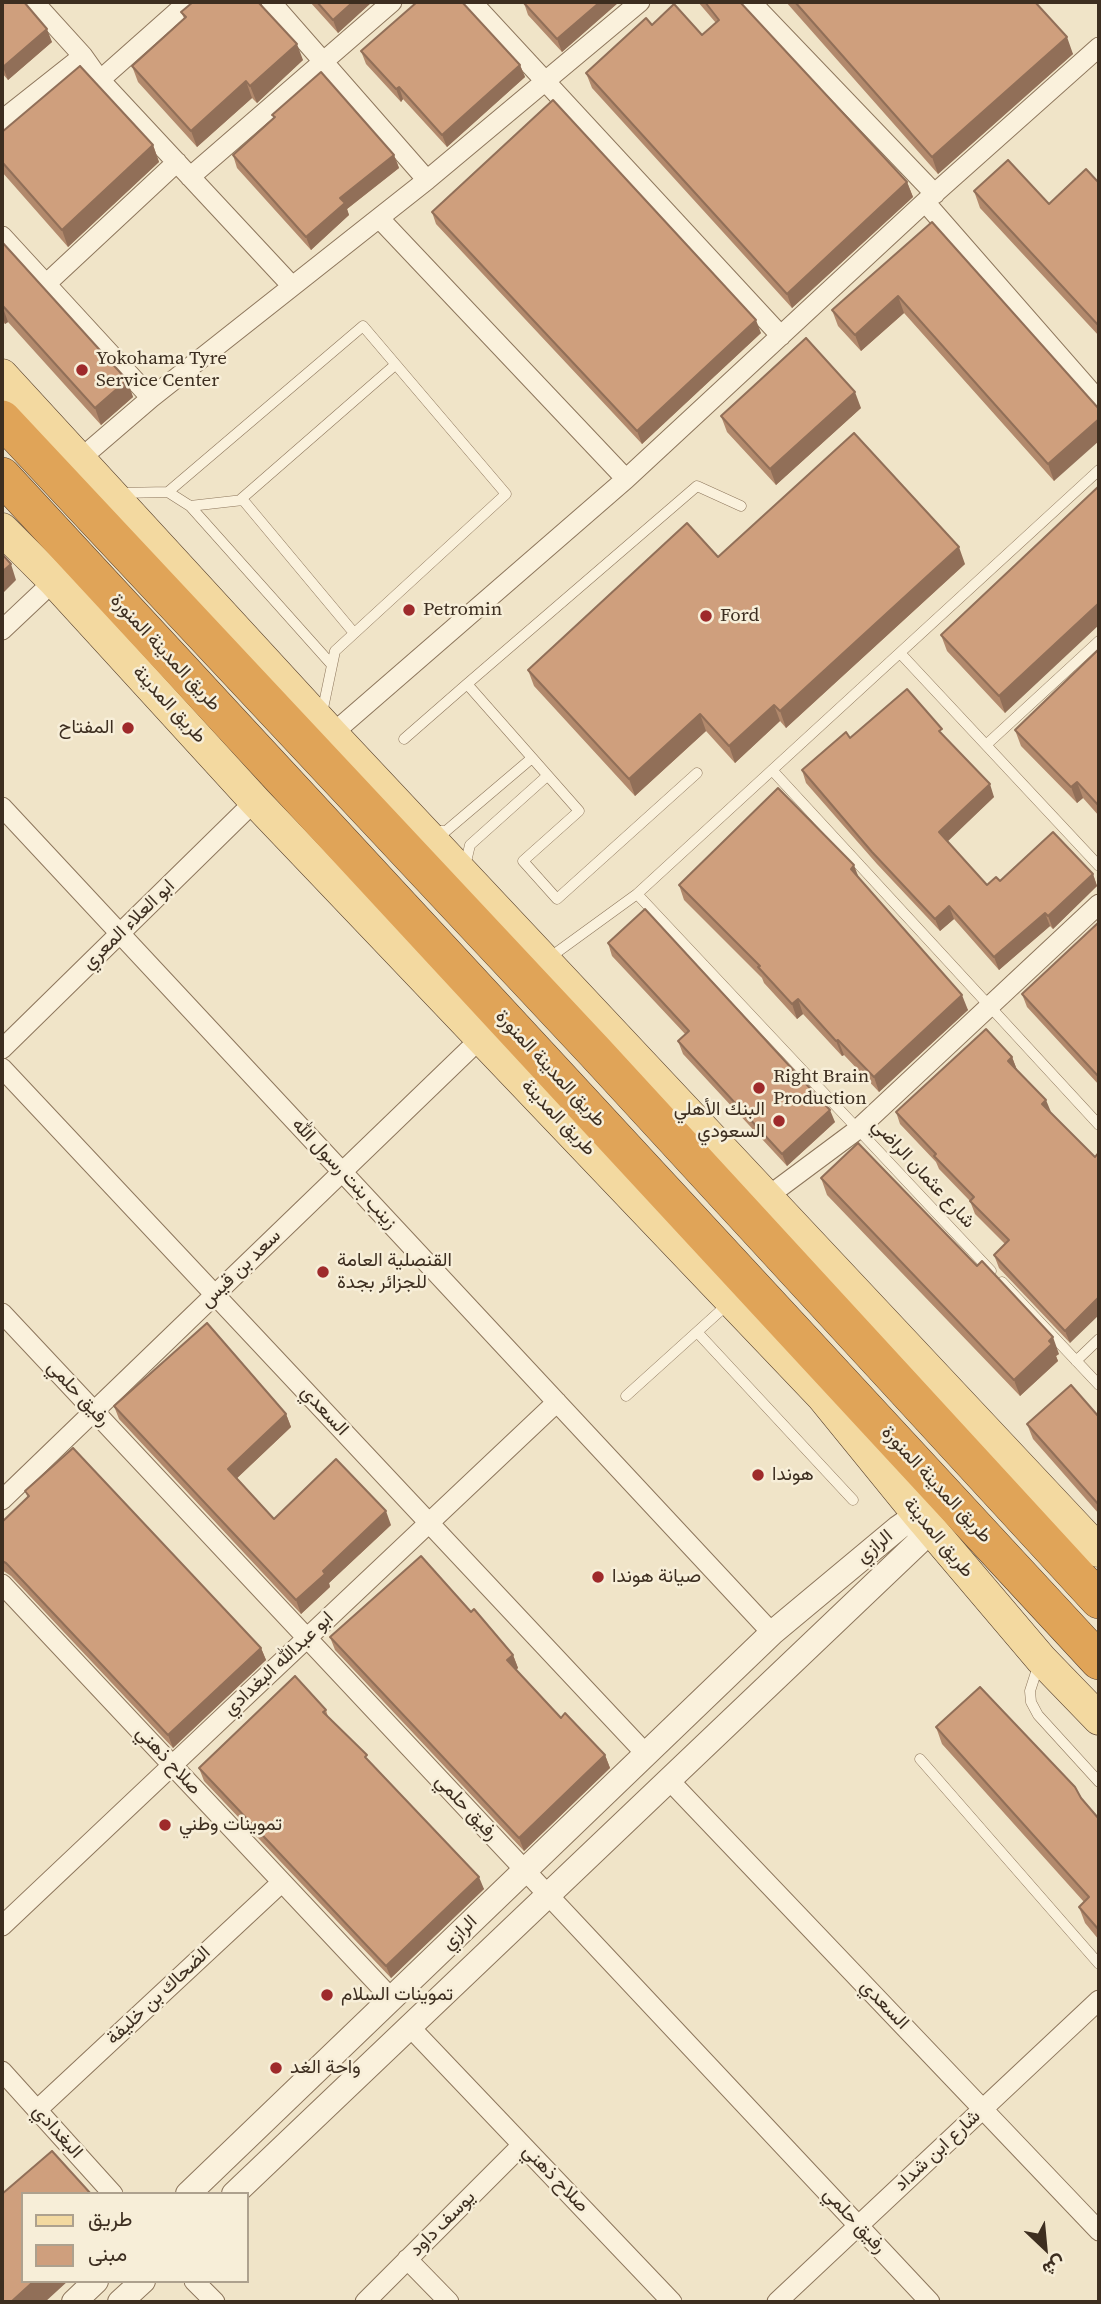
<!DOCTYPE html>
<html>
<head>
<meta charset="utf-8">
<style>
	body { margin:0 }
	#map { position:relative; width:1101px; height:2304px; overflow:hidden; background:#f0e4c8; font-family:"Source Serif 4",Vazirmatn,serif }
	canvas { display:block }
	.frame { position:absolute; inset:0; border:4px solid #3d2e20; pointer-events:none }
	.legend { position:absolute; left:21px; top:2192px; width:228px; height:91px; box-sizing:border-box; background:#f7eed8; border:2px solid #ada18e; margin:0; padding:9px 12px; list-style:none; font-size:21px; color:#3d2e20 }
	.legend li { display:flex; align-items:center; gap:14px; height:35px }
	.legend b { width:35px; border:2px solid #ada18e }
	.north { position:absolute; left:1010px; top:2213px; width:70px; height:70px; -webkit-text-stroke:5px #f7eed8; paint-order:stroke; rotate:154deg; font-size:19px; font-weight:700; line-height:28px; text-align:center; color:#3d2e20 }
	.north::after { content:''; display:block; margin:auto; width:24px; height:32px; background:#3d2e20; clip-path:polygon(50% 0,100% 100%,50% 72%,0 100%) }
</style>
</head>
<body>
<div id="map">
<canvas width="1101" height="2304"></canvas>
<div class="frame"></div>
<ul class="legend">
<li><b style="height:9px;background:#f3d9a0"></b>طريق</li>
<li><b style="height:19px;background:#cf9f7d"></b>مبنى</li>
</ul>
<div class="north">ش</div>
</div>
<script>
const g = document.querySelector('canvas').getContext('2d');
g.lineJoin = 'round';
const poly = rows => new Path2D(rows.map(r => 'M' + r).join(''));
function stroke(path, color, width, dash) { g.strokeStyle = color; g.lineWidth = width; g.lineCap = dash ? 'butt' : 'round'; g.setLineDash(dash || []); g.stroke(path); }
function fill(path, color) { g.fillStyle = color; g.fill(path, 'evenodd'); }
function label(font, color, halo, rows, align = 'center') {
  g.font = font + ' "Source Serif 4",Vazirmatn,serif'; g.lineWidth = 5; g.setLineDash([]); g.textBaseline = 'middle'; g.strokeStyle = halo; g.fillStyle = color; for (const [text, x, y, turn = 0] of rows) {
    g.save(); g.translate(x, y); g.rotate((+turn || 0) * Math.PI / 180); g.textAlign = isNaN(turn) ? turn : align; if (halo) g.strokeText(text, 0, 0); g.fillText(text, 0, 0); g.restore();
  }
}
const service = poly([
	[168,492,190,506,332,665],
	[120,493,168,492,363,326,506,494,335,651,322,713],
	[240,500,395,365],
	[190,506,243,500,354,633],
	[900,653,1099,866],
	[467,684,697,486,741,506],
	[404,739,467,684,579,811,523,861,557,899,697,773],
	[986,745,1099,641],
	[772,770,1099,1125],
	[433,831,446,831,532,758],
	[465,866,470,845,547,776],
	[637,894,991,1271],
	[549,958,637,894,1099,470],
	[1002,1282,1099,1385],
	[697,1332,853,1500],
	[1076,1361,1099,1339],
	[626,1396,729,1303],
	[1039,1663,1030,1691,1031,1702,1038,1715,1099,1782],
	[920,1759,1099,1964]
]);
const minor = poly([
	[34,2,83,56,100,80,292,286],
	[271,2,427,180],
	[472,2,781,336],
	[751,2,935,194],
	[100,80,188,2],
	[2,120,83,56],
	[190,177,392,2],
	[925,202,1099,401],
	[379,218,626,479],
	[2,236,151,398],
	[46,284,177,162],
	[80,459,151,398,427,180,640,2],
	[2,630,54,581],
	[332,734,626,479,925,202,1099,47],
	[2,807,772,1633],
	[2,1049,255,801],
	[2,1068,646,1754],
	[767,1197,857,1130,1099,904],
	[2,1313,930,2302],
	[2,1500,481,1038],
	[2,1584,391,1998],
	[668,1779,1099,2231],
	[2,1926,557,1402],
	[409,2026,672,2302],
	[2,2071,113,2194],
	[37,2110,282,1882],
	[407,2259,449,2302],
	[194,2281,215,2302],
	[365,2302,522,2145],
	[777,2302,1099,2000]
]);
const tertiary = poly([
	[188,2194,772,1633,898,1528,918,1514,921,1540,234,2194],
	[74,2302,96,2281],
	[120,2302,143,2281]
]);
const primary = poly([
	[2,375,332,734,1099,1551],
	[2,529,54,581,255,801,822,1396,918,1514,1041,1659,1099,1719]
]);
const motorway = poly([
	[2,419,595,1052,1099,1600],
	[2,476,1099,1661]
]);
stroke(service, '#8d765c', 11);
stroke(minor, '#8d765c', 21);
stroke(tertiary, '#8d765c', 26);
stroke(primary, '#5b4430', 33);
stroke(motorway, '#5b4430', 38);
stroke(service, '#faf1dc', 10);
stroke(minor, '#faf1dc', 19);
stroke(tertiary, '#faf1dc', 24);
stroke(primary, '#f3d9a0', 32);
stroke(motorway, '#e0a458', 37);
fill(poly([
	[2,2,52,42,8,80,2,73],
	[310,2,372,2,338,33],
	[525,2,619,2,562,52,528,15,524,3],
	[698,2,740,2,907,182,913,197,792,308,592,88,586,73,652,25,702,35,716,23],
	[786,2,1035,2,1073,54,938,174],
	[181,12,303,60,257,103,252,98,197,147,138,82,132,66,184,18],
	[361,51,520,65,525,77,447,147,403,99,401,102,366,64],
	[272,115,394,155,399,168,347,209,349,215,311,250,237,168,233,155,274,118],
	[2,132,153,145,159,162,68,247,2,172],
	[1099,183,1099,336,980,208,974,191,1049,204],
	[432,212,761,333,642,444,436,224],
	[932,222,1099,409,1054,481,904,313,861,351,838,326,832,310],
	[2,242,127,380,133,397,101,425,8,322,5,324,2,320],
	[861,408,776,485,727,432,721,416],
	[1099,486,1005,713,947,651,941,635],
	[718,557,965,564,786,728,780,721,735,763,706,731,635,796,534,686,528,670],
	[1099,649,1099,816,1083,798,1077,803,1021,746,1015,730],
	[945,737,994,797,947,841,987,885,1000,881,1093,874,1097,886,1053,929,1050,926,999,970,954,919,940,931,877,864,806,783,802,770,850,738],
	[859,879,968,1010,879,1092,844,1055,842,1056,803,1014,797,1019,764,983,762,978,684,900,679,885],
	[1099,922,1099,1085,1027,1007,1022,994],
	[608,943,835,1122,787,1166,683,1054,678,1041,686,1035,612,956],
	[1012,1057,1017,1070,1070,1343,999,1268,994,1255,1005,1244,975,1214,970,1201,939,1169,936,1162,900,1124,896,1112],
	[821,1178,1059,1354,1056,1356,1058,1361,1020,1396,827,1195],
	[114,1406,286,1414,291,1427,237,1478,274,1519,391,1525,329,1583,330,1587,301,1614,119,1419],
	[1099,1417,1099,1514,1033,1439,1027,1424],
	[25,1491,261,1648,266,1660,173,1748,11,1576,2,1570,2,1522,28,1498],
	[471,1612,513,1655,518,1668,516,1670,561,1718,605,1755,610,1768,524,1851,335,1650,330,1637],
	[326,1710,328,1717,484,1889,391,1978,204,1781,199,1768],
	[936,1727,1099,1819,1099,1940,1085,1923,1079,1907,1084,1902,942,1744]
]), '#b2896c');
fill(poly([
	[353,2,372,2,338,33,333,20],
	[600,2,619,2,562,52,557,39],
	[47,29,52,42,8,80,3,67],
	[1067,37,1073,54,938,174,932,157],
	[297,44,303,60,257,103,250,86],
	[520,65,525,77,447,147,442,135],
	[246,81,252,98,197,147,191,131],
	[399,87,403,99,401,102,396,89],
	[153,145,159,162,68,247,62,230],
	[394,155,399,168,347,209,349,215,311,250,306,237,340,198],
	[907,182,913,197,792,308,787,294],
	[898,296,904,313,861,351,855,335],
	[2,305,8,322,5,324,2,314],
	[756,320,761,333,642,444,637,431],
	[127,380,133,397,101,425,95,408],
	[855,392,861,408,776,485,770,469],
	[1099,419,1099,441,1054,481,1048,464],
	[959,547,965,564,786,728,780,711],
	[11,564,16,580,2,594,2,572],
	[1099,603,1099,625,1005,713,999,696],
	[774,705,780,721,735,763,729,746],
	[700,714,706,731,635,796,629,779],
	[1077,782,1083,798,1077,803,1071,787],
	[990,784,994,797,944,845,939,832],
	[854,865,860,881,851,869],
	[1093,874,1097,886,1053,929,1048,916],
	[949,906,954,919,940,931,935,919],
	[1045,913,1050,926,999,970,994,957],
	[962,995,968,1010,879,1092,874,1077],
	[798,999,803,1014,797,1019,792,1004],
	[838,1040,844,1055,842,1056,836,1041],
	[1012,1057,1017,1070,1008,1061],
	[1046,1100,1051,1112,1042,1104],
	[830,1110,835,1122,787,1166,782,1154],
	[1099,1297,1099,1315,1070,1343,1065,1331],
	[1053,1337,1059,1354,1056,1356,1058,1361,1020,1396,1014,1380],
	[286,1414,291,1427,233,1482,228,1469],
	[386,1511,391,1525,329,1583,330,1587,301,1614,296,1600,323,1571],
	[261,1648,266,1660,173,1748,168,1735],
	[513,1655,518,1668,512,1673,507,1660],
	[605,1755,610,1768,524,1851,519,1838],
	[479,1877,484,1889,391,1978,386,1966],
	[34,2281,68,2281,45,2302,11,2302]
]), '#916f58');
const building = poly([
	[2,2,24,2,47,29,3,67,2,66,2,2],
	[193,2,258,2,297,44,250,86,246,81,191,131,132,66,186,17,181,12,193,2],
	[317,2,353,2,333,20,317,2],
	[417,2,462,2,520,65,442,135,399,87,396,89,361,51,417,2],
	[525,2,600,2,557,39,524,3,525,2],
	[705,2,740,2,907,182,787,294,586,73,646,18,652,25,674,4,702,35,719,20,705,2],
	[795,2,1035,2,1067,37,932,157,795,2],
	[80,66,153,145,62,230,2,162,2,132,80,66],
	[321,72,394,155,340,198,345,203,306,237,233,155,275,117,272,115,321,72],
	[553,100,756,320,637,431,432,212,553,100],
	[1008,160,1049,204,1086,169,1099,183,1099,326,974,191,1008,160],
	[932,222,1099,409,1099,419,1048,464,898,296,855,335,832,310,932,222],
	[2,242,127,380,95,408,2,305,2,242],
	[806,338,855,392,770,469,721,416,806,338],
	[854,433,959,547,780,711,774,705,729,746,700,714,629,779,528,670,687,523,718,557,854,433],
	[1099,486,1099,603,999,696,941,635,1099,486],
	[2,554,11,564,2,572,2,554],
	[1099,649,1099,806,1077,782,1071,787,1015,730,1099,649],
	[907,689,942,729,939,731,990,784,939,832,987,885,996,877,1000,881,1053,832,1093,874,1048,916,1045,913,994,957,949,906,935,919,872,852,802,770,846,732,850,738,907,689],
	[778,788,854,865,851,869,962,995,874,1077,838,1040,836,1041,798,999,792,1004,758,967,760,966,679,885,778,788],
	[645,909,830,1110,782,1154,678,1041,689,1031,608,943,645,909],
	[1099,922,1099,1077,1022,994,1099,922],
	[986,1029,1012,1057,1008,1061,1046,1100,1042,1104,1095,1157,1099,1152,1099,1297,1065,1331,994,1255,1009,1240,970,1201,974,1197,934,1156,936,1154,896,1112,986,1029],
	[858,1143,977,1266,982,1261,1053,1337,1049,1341,1052,1344,1014,1380,821,1178,858,1143],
	[207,1323,286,1414,228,1469,274,1519,336,1459,386,1511,323,1571,325,1574,296,1600,114,1406,207,1323],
	[1071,1385,1099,1417,1099,1505,1027,1424,1071,1385],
	[73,1448,261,1648,168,1735,6,1563,2,1561,2,1522,29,1496,25,1491,73,1448],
	[421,1556,471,1612,474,1609,513,1655,507,1660,561,1718,565,1713,605,1755,519,1838,330,1637,421,1556],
	[295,1676,326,1710,323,1712,367,1755,365,1757,479,1877,386,1966,199,1768,295,1676],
	[980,1687,1075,1787,1081,1798,1099,1819,1099,1930,1079,1907,1089,1897,936,1727,980,1687],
	[52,2151,91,2194,23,2194,23,2281,34,2281,11,2302,2,2302,2,2194,52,2151]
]);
fill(building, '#cf9f7d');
stroke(building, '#916f58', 2);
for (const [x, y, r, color] of [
	[82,370,7,"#9e2a2b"],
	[409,610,7,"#9e2a2b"],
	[706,616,7,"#9e2a2b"],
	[128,728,7,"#9e2a2b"],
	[759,1088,7,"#9e2a2b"],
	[779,1121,7,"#9e2a2b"],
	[323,1272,7,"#9e2a2b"],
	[758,1475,7,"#9e2a2b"],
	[598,1577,7,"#9e2a2b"],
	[165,1825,7,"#9e2a2b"],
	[327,1995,7,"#9e2a2b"],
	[276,2068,7,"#9e2a2b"]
]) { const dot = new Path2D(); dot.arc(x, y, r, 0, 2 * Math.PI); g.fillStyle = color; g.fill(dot); stroke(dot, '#f7eed8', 2.5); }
label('19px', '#3d2e20', '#f7eed8', [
	["Yokohama Tyre",96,359],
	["Service Center",96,381],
	["Petromin",423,610],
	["Ford",720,616],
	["المفتاح",114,728,"right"],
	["Right Brain",773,1077],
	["Production",773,1099],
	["البنك الأهلي",765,1110,"right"],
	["السعودي",765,1132,"right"],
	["القنصلية العامة",337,1261],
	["للجزائر بجدة",337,1283],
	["هوندا",772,1475],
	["صيانة هوندا",612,1577],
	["تموينات وطني",179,1825],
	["تموينات السلام",341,1995],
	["واحة الغد",290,2068]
], 'left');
label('19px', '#3d2e20', '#f7eed8', [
	["طريق المدينة المنورة",165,653,47],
	["طريق المدينة",169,705,47],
	["ابو العلاء المعري",129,925,-44],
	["طريق المدينة المنورة",550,1069,47],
	["طريق المدينة",558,1118,46],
	["زينب بنت رسول الله",344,1174,47],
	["شارع عثمان الراضي",923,1174,47],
	["سعد بن قيس",241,1269,-44],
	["رفيق حلمي",78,1394,47],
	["السعدي",324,1411,47],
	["طريق المدينة المنورة",936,1485,47],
	["طريق المدينة",938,1538,50],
	["الرازي",875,1547,-40],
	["ابو عبدالله البغدادي",279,1664,-43],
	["صلاح ذهني",168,1761,47],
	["رفيق حلمي",466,1808,47],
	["الرازي",460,1933,-44],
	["الضحاك بن خليفة",159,1996,-43],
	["السعدي",884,2005,46],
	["البغدادي",57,2132,48],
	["شارع ابن شداد",938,2151,-43],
	["صلاح ذهني",555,2179,46],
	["رفيق حلمي",854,2221,47],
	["يوسف داود",443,2224,-45]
]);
</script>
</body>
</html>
